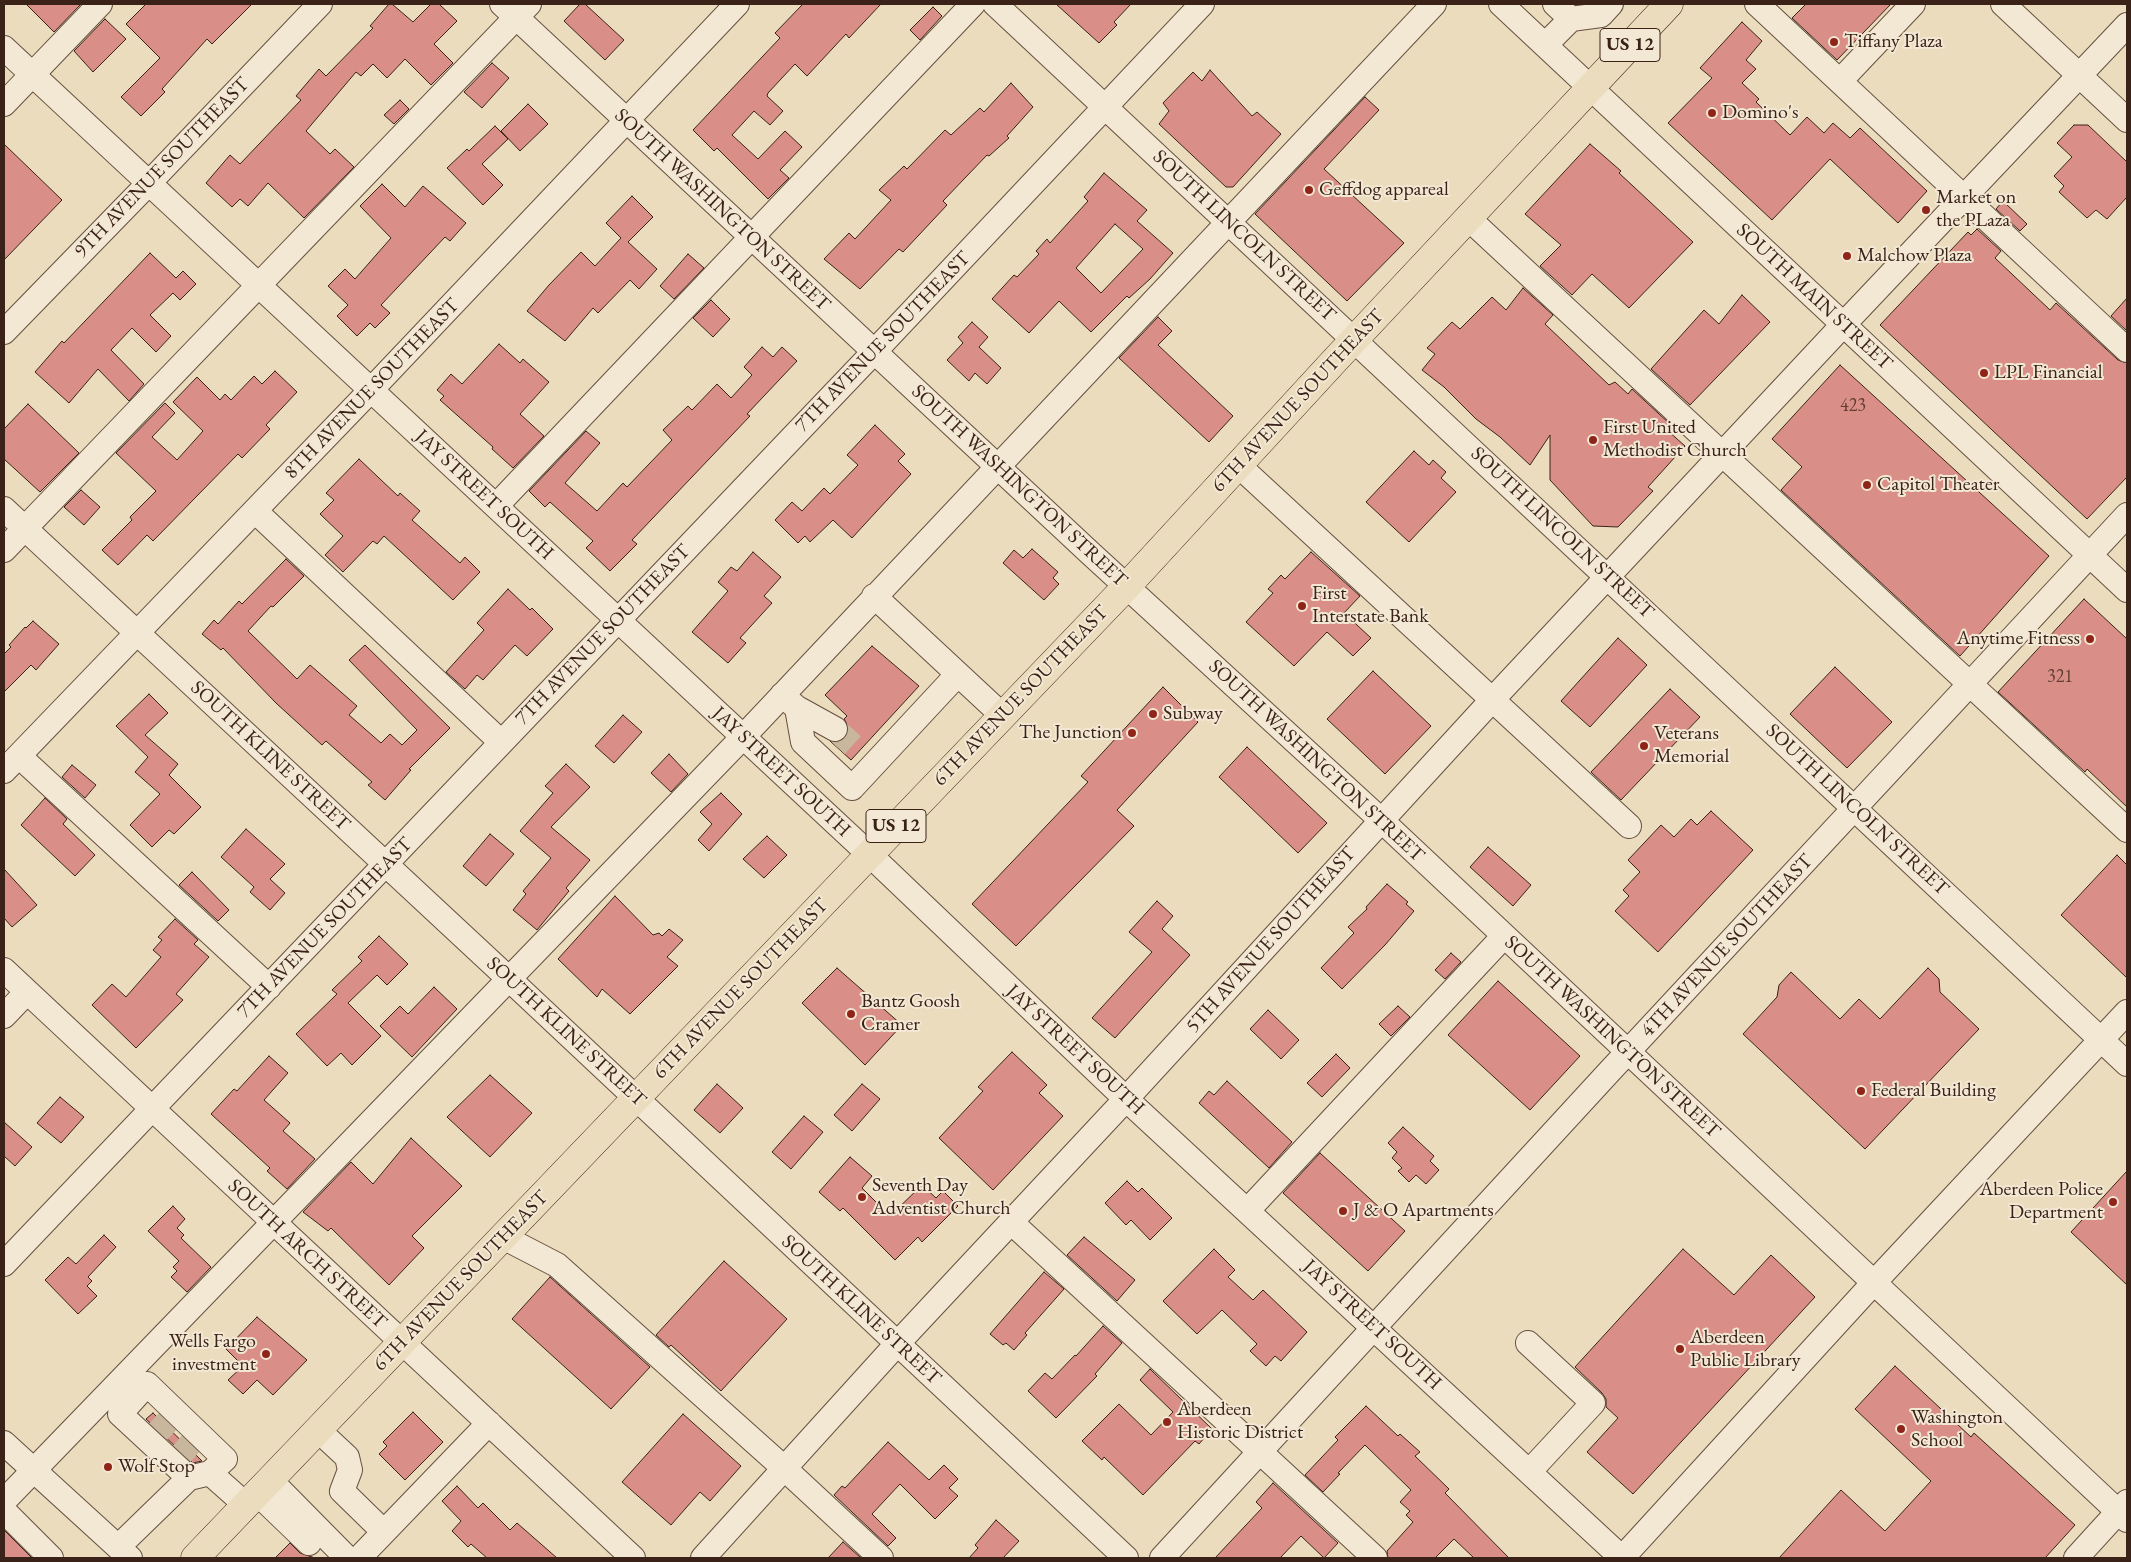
<!DOCTYPE html>
<html>
<head>
<meta charset="utf-8">
<style>
	body { margin:0 }
	#map { position:relative; width:2131px; height:1562px; overflow:hidden; background:#ebdcbd; font-family:"EB Garamond",serif }
	canvas { display:block }
	.frame { position:absolute; inset:0; border:5px solid #3a2218; pointer-events:none }
</style>
</head>
<body>
<div id="map">
<canvas width="2131" height="1562"></canvas>
<div class="frame"></div>
</div>
<script>
const g = document.querySelector('canvas').getContext('2d');
g.lineJoin = 'round';
function fill(path, color) { g.fillStyle = color; g.fill(path, 'evenodd'); }
const poly = rows => new Path2D(rows.map(r => 'M' + r).join(''));
function stroke(path, color, width, dash) { g.strokeStyle = color; g.lineWidth = width; g.lineCap = dash ? 'butt' : 'round'; g.setLineDash(dash || []); g.stroke(path); }
function label(font, color, halo, rows, align = 'center') {
  g.font = font + ' "EB Garamond",serif'; g.lineWidth = 4; g.setLineDash([]); g.textBaseline = 'middle'; g.strokeStyle = halo; g.fillStyle = color; for (const [text, x, y, turn = 0] of rows) {
    g.save(); g.translate(x, y); g.rotate((+turn || 0) * Math.PI / 180); g.textAlign = isNaN(turn) ? turn : align; if (halo) g.strokeText(text, 0, 0); g.fillText(text, 0, 0); g.restore();
  }
}
const building = poly([
	[26,4,81,4,54,32,26,4],
	[146,4,252,4,212,44,207,39,162,89,165,92,141,116,121,97,160,58,126,24,146,4],
	[389,4,392,4,413,22,431,4,439,4,457,21,434,44,453,63,431,85,405,59,387,78,373,64,361,76,356,72,306,131,330,154,335,149,354,167,304,218,268,183,248,206,240,199,232,207,206,183,230,155,240,164,301,100,296,96,319,69,326,76,373,28,370,26,389,4],
	[580,4,585,4,624,40,605,60,564,21,580,4],
	[803,4,881,4,849,38,846,34,807,76,795,64,768,93,767,96,783,111,770,125,754,111,732,135,758,159,785,131,802,147,780,170,789,178,768,199,717,148,714,151,693,130,780,38,775,33,803,4],
	[1056,4,1131,4,1114,22,1117,25,1099,43,1056,4],
	[1806,4,1891,4,1837,60,1792,18,1806,4],
	[933,7,942,16,920,40,910,30,933,7],
	[105,19,126,39,93,72,74,51,105,19],
	[1742,22,1762,41,1746,60,1756,69,1742,83,1759,99,1756,102,1790,135,1807,117,1824,133,1833,123,1850,138,1860,128,1927,191,1898,223,1830,159,1772,220,1668,123,1712,78,1700,68,1742,22],
	[492,63,509,78,482,108,464,92,492,63],
	[1210,70,1252,116,1257,112,1281,134,1233,187,1226,187,1159,124,1169,111,1163,103,1193,72,1202,81,1210,70],
	[1011,83,1033,107,1007,136,1009,138,989,156,987,155,943,201,947,205,903,252,899,249,860,289,824,259,849,233,855,239,891,200,879,190,904,166,907,169,945,130,951,135,980,108,984,112,1011,83],
	[1365,97,1379,110,1324,169,1404,243,1347,301,1255,214,1365,97],
	[400,100,409,109,394,124,384,115,400,100],
	[528,104,548,124,520,151,501,131,528,104],
	[2074,125,2088,125,2127,162,2127,197,2107,219,2096,210,2087,218,2059,192,2064,186,2054,176,2072,157,2057,143,2074,125],
	[495,126,508,139,482,164,503,185,483,205,447,168,467,149,469,151,495,126],
	[4,144,62,200,4,260,4,144],
	[1590,144,1621,171,1619,173,1693,242,1629,308,1592,274,1572,295,1540,266,1561,245,1525,214,1590,144],
	[1104,173,1147,210,1137,221,1173,253,1150,279,1129,298,1127,296,1091,332,1059,301,1029,333,992,299,1014,275,1017,277,1039,254,1036,251,1047,239,1050,243,1088,201,1084,197,1104,173],
	[1115,224,1143,249,1101,293,1076,268,1115,224],
	[382,184,405,207,423,186,466,223,450,241,445,237,381,305,390,313,375,328,370,323,357,336,337,316,348,305,328,286,345,269,355,279,391,238,360,206,382,184],
	[632,196,653,217,628,242,657,269,639,289,630,280,598,313,593,308,565,341,527,311,549,285,581,252,595,266,621,238,606,223,632,196],
	[2003,201,2027,224,2020,231,1996,209,2003,201],
	[1977,229,2001,251,1995,258,2050,310,2056,303,2118,360,2127,363,2127,477,2087,519,1880,325,1968,232,1971,235,1977,229],
	[150,253,176,278,183,271,196,284,180,300,173,293,150,315,171,336,156,352,132,328,111,350,144,384,129,401,98,369,69,403,35,372,62,341,64,343,150,253],
	[688,254,704,268,674,299,660,286,688,254],
	[1523,288,1553,315,1545,324,1609,385,1615,382,1628,394,1632,389,1671,425,1667,430,1685,446,1648,487,1653,491,1618,527,1593,526,1550,480,1550,435,1530,465,1500,437,1476,419,1444,387,1422,370,1435,354,1427,348,1452,322,1460,329,1492,297,1506,310,1523,288],
	[1742,295,1770,322,1690,405,1651,369,1704,310,1719,324,1742,295],
	[2127,298,2127,331,2111,316,2127,298],
	[711,300,730,319,713,337,693,318,711,300],
	[1158,317,1172,331,1158,345,1233,416,1209,442,1119,358,1158,317],
	[972,322,988,337,979,347,1001,368,987,384,975,373,969,381,947,360,963,343,958,337,972,322],
	[499,344,520,363,523,359,549,382,520,414,544,436,513,468,492,449,493,447,440,400,444,396,437,390,451,374,462,384,499,344],
	[762,347,773,357,782,347,797,361,747,414,750,416,632,540,637,544,610,571,586,548,593,541,550,502,545,507,529,491,586,431,600,443,565,483,597,511,623,483,627,487,672,440,663,430,688,406,692,410,717,384,731,398,752,375,744,367,762,347],
	[1840,365,2049,556,1960,656,1781,490,1802,467,1772,439,1840,365],
	[275,371,297,392,266,425,270,429,242,458,238,454,153,541,147,535,118,565,102,550,132,520,130,517,156,491,116,453,165,403,175,413,152,437,177,460,203,431,173,402,197,377,220,400,225,394,231,400,254,376,262,384,275,371],
	[28,404,79,453,40,492,4,459,4,429,28,404],
	[875,425,905,454,898,461,911,474,852,538,833,520,810,542,805,536,798,543,775,520,792,502,802,511,824,488,830,494,858,465,847,455,875,425],
	[1414,451,1429,465,1433,460,1446,472,1441,478,1456,492,1409,542,1366,502,1414,451],
	[359,459,398,496,400,493,420,511,412,520,460,563,465,557,480,572,453,600,384,536,377,544,373,541,343,572,325,555,343,536,320,514,334,500,326,493,359,459],
	[81,490,100,507,84,525,64,507,81,490],
	[1032,549,1058,572,1053,578,1059,584,1044,600,1003,563,1014,550,1023,558,1032,549],
	[753,552,781,577,764,596,772,603,740,638,746,643,728,663,692,632,728,591,718,582,731,567,737,571,753,552],
	[1311,552,1360,596,1344,613,1371,638,1353,656,1327,632,1294,666,1246,622,1273,593,1268,589,1281,575,1285,579,1311,552],
	[286,559,304,576,273,607,271,606,248,631,297,679,310,665,357,706,349,715,381,743,390,734,402,745,417,730,349,660,365,645,450,728,409,769,411,770,385,800,368,785,372,782,326,741,322,745,276,703,223,648,221,650,202,634,214,620,218,624,239,601,242,604,286,559],
	[508,589,530,610,532,608,553,629,527,656,515,645,483,680,477,675,465,689,446,672,484,630,477,623,508,589],
	[2084,599,2127,639,2127,807,2087,769,2085,772,1998,692,2084,599],
	[33,621,59,644,36,670,31,665,4,692,4,654,11,647,9,645,25,627,26,628,33,621],
	[1618,638,1647,665,1590,727,1561,701,1618,638],
	[872,646,919,686,851,760,830,741,842,741,847,736,849,728,844,719,847,716,825,695,872,646],
	[1835,667,1892,722,1847,768,1790,714,1835,667],
	[1373,671,1431,726,1385,774,1327,719,1373,671],
	[1163,687,1198,722,1117,810,1134,826,1016,946,972,904,1088,782,1081,776,1163,687],
	[1670,689,1700,717,1621,800,1591,772,1670,689],
	[149,694,168,713,145,735,178,764,169,775,201,807,174,834,169,830,152,847,130,825,160,794,135,772,148,757,116,726,149,694],
	[623,715,642,732,614,763,595,746,623,715],
	[1247,747,1327,823,1298,853,1219,777,1247,747],
	[669,754,688,774,671,792,651,773,669,754],
	[566,764,590,787,551,827,590,860,566,888,569,891,537,930,513,910,526,894,523,891,551,858,520,831,553,793,545,786,566,764],
	[72,765,96,785,85,798,62,777,72,765],
	[721,793,742,814,709,851,698,840,712,824,700,812,721,793],
	[45,798,67,819,63,824,95,855,75,876,21,825,45,798],
	[1711,811,1753,850,1658,952,1615,911,1629,896,1623,890,1640,872,1628,860,1661,825,1674,837,1691,819,1697,825,1711,811],
	[246,829,285,864,270,879,285,893,270,910,250,892,254,887,221,857,246,829],
	[490,834,514,854,486,886,463,866,490,834],
	[767,836,787,855,764,878,743,859,767,836],
	[1488,847,1531,885,1513,906,1470,867,1488,847],
	[2117,855,2127,865,2127,978,2061,915,2117,855],
	[4,869,37,905,12,927,4,918,4,869],
	[192,872,229,910,218,921,179,885,192,872],
	[1387,884,1408,902,1406,904,1414,911,1385,945,1342,989,1321,968,1354,933,1348,927,1367,909,1366,907,1387,884],
	[615,896,653,935,659,933,662,936,669,929,683,940,667,957,678,966,630,1014,602,989,597,997,558,959,615,896],
	[1157,901,1173,916,1162,929,1190,955,1115,1038,1092,1018,1152,952,1129,932,1157,901],
	[175,919,198,940,194,944,209,957,176,994,183,1000,136,1048,92,1005,112,984,126,997,161,957,153,950,162,940,158,937,175,919],
	[379,936,408,964,387,985,377,975,348,1003,381,1036,352,1065,341,1053,327,1066,296,1034,337,994,332,990,362,961,358,957,379,936],
	[1451,953,1461,962,1445,979,1435,970,1451,953],
	[837,968,902,1025,865,1065,802,1003,837,968],
	[1928,968,1939,979,1940,992,1979,1029,1865,1149,1743,1034,1777,997,1779,985,1791,972,1840,1019,1859,999,1880,1019,1928,968],
	[1498,981,1580,1056,1530,1110,1448,1035,1498,981],
	[434,987,457,1009,412,1057,380,1026,400,1006,408,1014,434,987],
	[1398,1006,1410,1017,1391,1036,1379,1024,1398,1006],
	[1268,1010,1299,1040,1281,1059,1250,1029,1268,1010],
	[1012,1052,1047,1085,1039,1093,1063,1116,993,1190,939,1138,983,1091,978,1087,1012,1052],
	[1336,1054,1350,1068,1322,1097,1307,1083,1336,1054],
	[269,1056,288,1073,264,1100,290,1123,283,1131,315,1159,287,1189,267,1171,270,1168,211,1114,234,1089,237,1091,269,1056],
	[490,1075,532,1113,490,1157,447,1117,490,1075],
	[1227,1081,1292,1142,1269,1168,1199,1103,1209,1091,1214,1095,1227,1081],
	[717,1084,743,1108,720,1133,694,1110,717,1084],
	[862,1084,880,1099,852,1131,834,1115,862,1084],
	[60,1097,84,1117,61,1143,37,1123,60,1097],
	[804,1116,823,1132,791,1169,772,1152,804,1116],
	[4,1122,32,1147,15,1166,4,1156,4,1122],
	[1403,1127,1434,1156,1430,1161,1439,1170,1426,1184,1416,1175,1409,1182,1398,1171,1402,1168,1392,1158,1397,1152,1388,1143,1403,1127],
	[411,1138,462,1186,412,1236,424,1248,389,1285,331,1228,328,1231,303,1212,351,1162,373,1184,411,1138],
	[1320,1153,1405,1231,1368,1271,1283,1193,1320,1153],
	[850,1157,872,1176,862,1188,890,1216,922,1185,936,1198,943,1191,958,1206,922,1242,918,1237,895,1260,843,1208,840,1211,819,1192,850,1157],
	[2127,1171,2127,1285,2071,1232,2127,1171],
	[1127,1181,1138,1192,1142,1188,1172,1218,1150,1240,1131,1220,1126,1225,1105,1203,1127,1181],
	[173,1206,185,1219,177,1228,184,1235,181,1238,211,1267,187,1292,171,1277,177,1271,173,1267,179,1261,148,1231,173,1206],
	[104,1235,116,1247,88,1277,92,1281,87,1286,97,1296,78,1314,45,1280,68,1257,76,1264,104,1235],
	[1084,1237,1135,1280,1117,1301,1067,1255,1084,1237],
	[1214,1249,1235,1270,1228,1277,1253,1300,1263,1290,1307,1332,1281,1361,1275,1356,1266,1366,1250,1351,1257,1344,1222,1310,1197,1334,1163,1301,1214,1249],
	[1683,1249,1734,1295,1771,1255,1815,1297,1633,1494,1587,1452,1618,1418,1606,1407,1606,1399,1602,1393,1575,1367,1683,1249],
	[724,1261,787,1319,721,1391,671,1345,669,1347,656,1335,724,1261],
	[1044,1272,1064,1289,1025,1333,1027,1335,1014,1350,1006,1343,1003,1345,990,1334,1044,1272],
	[550,1277,650,1367,611,1409,512,1319,550,1277],
	[257,1317,307,1360,273,1395,257,1380,243,1394,228,1380,243,1366,226,1349,257,1317],
	[1103,1326,1122,1343,1095,1374,1097,1376,1056,1418,1028,1391,1045,1373,1052,1379,1075,1355,1076,1356,1103,1326],
	[1895,1366,1971,1437,1974,1433,2075,1525,2045,1558,1779,1558,1841,1490,1885,1531,1931,1481,1855,1409,1895,1366],
	[1150,1369,1212,1429,1199,1444,1195,1441,1143,1495,1104,1457,1102,1460,1082,1441,1119,1404,1151,1435,1173,1412,1140,1380,1150,1369],
	[1366,1406,1398,1436,1400,1434,1420,1452,1415,1456,1449,1489,1445,1493,1509,1558,1474,1558,1454,1539,1435,1558,1388,1558,1387,1551,1413,1522,1406,1515,1410,1511,1400,1502,1411,1490,1365,1445,1338,1473,1340,1474,1323,1492,1305,1475,1338,1440,1335,1437,1366,1406],
	[413,1412,443,1442,405,1480,379,1454,387,1446,383,1442,413,1412],
	[153,1413,202,1461,193,1463,146,1419,153,1413],
	[683,1414,741,1466,710,1501,700,1492,671,1525,622,1482,683,1414],
	[888,1442,929,1480,944,1465,958,1479,949,1488,958,1496,935,1519,900,1484,872,1514,896,1538,888,1546,834,1495,842,1486,845,1488,888,1442],
	[1273,1483,1338,1543,1324,1558,1301,1536,1280,1558,1215,1558,1262,1508,1256,1502,1273,1483],
	[457,1486,478,1508,483,1503,510,1530,517,1523,557,1558,487,1558,471,1544,468,1547,452,1531,461,1521,442,1501,457,1486],
	[996,1520,1019,1541,1003,1558,969,1558,978,1548,975,1545,996,1520],
	[4,1530,32,1558,4,1558,4,1530],
	[843,1542,861,1558,828,1558,843,1542],
	[290,1543,300,1553,315,1558,275,1558,290,1543]
]);
fill(building, '#d98f87');
stroke(building, '#3a2218', 1);
stroke(poly([
	[835,729,858,750],
	[156,1434,169,1420],
	[180,1456,192,1442]
]), '#c8b79c', 24, [24, 12]);
const minor = poly([
	[502,4,1089,552,1381,820,2127,1520],
	[995,4,2127,1064],
	[1501,4,2127,590],
	[1757,4,2127,350],
	[2003,4,2127,120],
	[1571,19,1601,15,1611,4],
	[1545,45,1571,19,1555,4],
	[4,48,869,854,1126,1099,1622,1558],
	[1840,81,1913,4],
	[4,104,100,4],
	[1468,218,2127,830],
	[4,332,149,183,320,4],
	[1238,465,1629,826],
	[496,506,973,4],
	[4,509,508,978,1126,1558],
	[255,511,501,742],
	[4,550,529,4],
	[874,596,1002,715],
	[782,695,797,708,803,742,852,788,958,674],
	[797,708,835,729],
	[19,756,269,987],
	[4,771,371,390,737,4],
	[4,970,633,1558],
	[4,1016,27,992],
	[1248,1210,1504,936],
	[1011,1222,1375,1558],
	[503,1237,557,1265,785,1469,881,1558],
	[4,1264,874,352,1202,4],
	[1528,1343,1593,1403,1529,1472],
	[318,1430,347,1457,350,1470,342,1491,384,1532],
	[4,1443,130,1558],
	[210,1473,225,1459,147,1384,120,1414,189,1478,210,1473,246,1505],
	[270,1480,347,1558],
	[257,1493,309,1543],
	[4,1501,743,737,1434,4],
	[4,1511,51,1558],
	[118,1547,189,1478],
	[359,1558,489,1423],
	[703,1558,897,1344,1126,1099,1493,699,1843,325,2127,25],
	[1162,1558,1609,1072,2127,515],
	[1622,1558,1868,1289,2127,1012],
	[2076,1558,2127,1502]
]);
const highway = poly([
	[195,1558,1127,586,1337,358,1669,4]
]);
stroke(minor, '#665041', 26);
stroke(highway, '#3a2218', 29);
stroke(minor, '#f2e8d4', 24);
stroke(highway, '#ebdcbd', 28);
for (const [x, y, r, color] of [
	[1834,42,5,"#8f2418"],
	[1712,113,5,"#8f2418"],
	[1309,190,5,"#8f2418"],
	[1926,210,5,"#8f2418"],
	[1847,256,5,"#8f2418"],
	[1984,373,5,"#8f2418"],
	[1593,440,5,"#8f2418"],
	[1867,485,5,"#8f2418"],
	[1302,606,5,"#8f2418"],
	[2090,639,5,"#8f2418"],
	[1153,714,5,"#8f2418"],
	[1132,733,5,"#8f2418"],
	[1644,746,5,"#8f2418"],
	[851,1014,5,"#8f2418"],
	[1861,1091,5,"#8f2418"],
	[862,1197,5,"#8f2418"],
	[2113,1202,5,"#8f2418"],
	[1343,1211,5,"#8f2418"],
	[1680,1349,5,"#8f2418"],
	[266,1354,5,"#8f2418"],
	[1167,1422,5,"#8f2418"],
	[1901,1429,5,"#8f2418"],
	[108,1467,5,"#8f2418"]
]) { const dot = new Path2D(); dot.arc(x, y, r, 0, 2 * Math.PI); g.fillStyle = color; g.fill(dot); stroke(dot, '#f2e8d4', 2); }
label('18px', '#623d34', null, [
	["423",1853,406],
	["321",2060,677]
]);
for (const [x, y, w] of [
	[1630,45,60],
	[896,826,60]
]) { const box = new Path2D(); box.roundRect(x - w / 2, y - 16.5, w, 33, 4); g.fillStyle = '#f2e8d4'; g.fill(box); stroke(box, '#3a2218', 1); }
label('bold 19px', '#3a2218', null, [
	["US 12",1630,45],
	["US 12",896,826]
]);
label('20px', '#3a2218', '#f2e8d4', [
	["Tiffany Plaza",1844,42],
	["Domino's",1722,113],
	["Geffdog appareal",1319,190],
	["Market on",1936,198],
	["the PLaza",1936,221],
	["Malchow Plaza",1857,256],
	["LPL Financial",1994,373],
	["First United",1603,428],
	["Methodist Church",1603,451],
	["Capitol Theater",1877,485],
	["First",1312,594],
	["Interstate Bank",1312,617],
	["Anytime Fitness",2080,639,"right"],
	["Subway",1163,714],
	["The Junction",1122,733,"right"],
	["Veterans",1654,734],
	["Memorial",1654,757],
	["Bantz Goosh",861,1002],
	["Cramer",861,1025],
	["Federal Building",1871,1091],
	["Seventh Day",872,1186],
	["Adventist Church",872,1209],
	["Aberdeen Police",2103,1190,"right"],
	["Department",2103,1213,"right"],
	["J & O Apartments",1353,1211],
	["Aberdeen",1690,1338],
	["Public Library",1690,1361],
	["Wells Fargo",256,1342,"right"],
	["investment",256,1365,"right"],
	["Aberdeen",1177,1410],
	["Historic District",1177,1433],
	["Washington",1911,1418],
	["School",1911,1441],
	["Wolf Stop",118,1467]
], 'left');
label('20px', '#3a2218', '#f2e8d4', [
	["9TH AVENUE SOUTHEAST",162,168,-46],
	["SOUTH WASHINGTON STREET",722,210,43],
	["SOUTH LINCOLN STREET",1244,236,43],
	["SOUTH MAIN STREET",1814,297,43],
	["7TH AVENUE SOUTHEAST",883,342,-46],
	["8TH AVENUE SOUTHEAST",372,389,-46],
	["6TH AVENUE SOUTHEAST",1298,401,-47],
	["SOUTH WASHINGTON STREET",1019,486,43],
	["JAY STREET SOUTH",484,495,43],
	["SOUTH LINCOLN STREET",1562,533,43],
	["7TH AVENUE SOUTHEAST",603,635,-46],
	["6TH AVENUE SOUTHEAST",1021,696,-46],
	["SOUTH KLINE STREET",270,756,43],
	["SOUTH WASHINGTON STREET",1316,761,43],
	["JAY STREET SOUTH",781,772,43],
	["SOUTH LINCOLN STREET",1857,810,43],
	["7TH AVENUE SOUTHEAST",325,928,-46],
	["5TH AVENUE SOUTHEAST",1271,940,-48],
	["4TH AVENUE SOUTHEAST",1727,946,-47],
	["6TH AVENUE SOUTHEAST",741,989,-46],
	["SOUTH KLINE STREET",566,1032,43],
	["SOUTH WASHINGTON STREET",1612,1037,43],
	["JAY STREET SOUTH",1075,1050,43],
	["SOUTH ARCH STREET",307,1254,43],
	["6TH AVENUE SOUTHEAST",461,1281,-46],
	["SOUTH KLINE STREET",861,1310,43],
	["JAY STREET SOUTH",1372,1325,43]
]);
</script>
</body>
</html>
